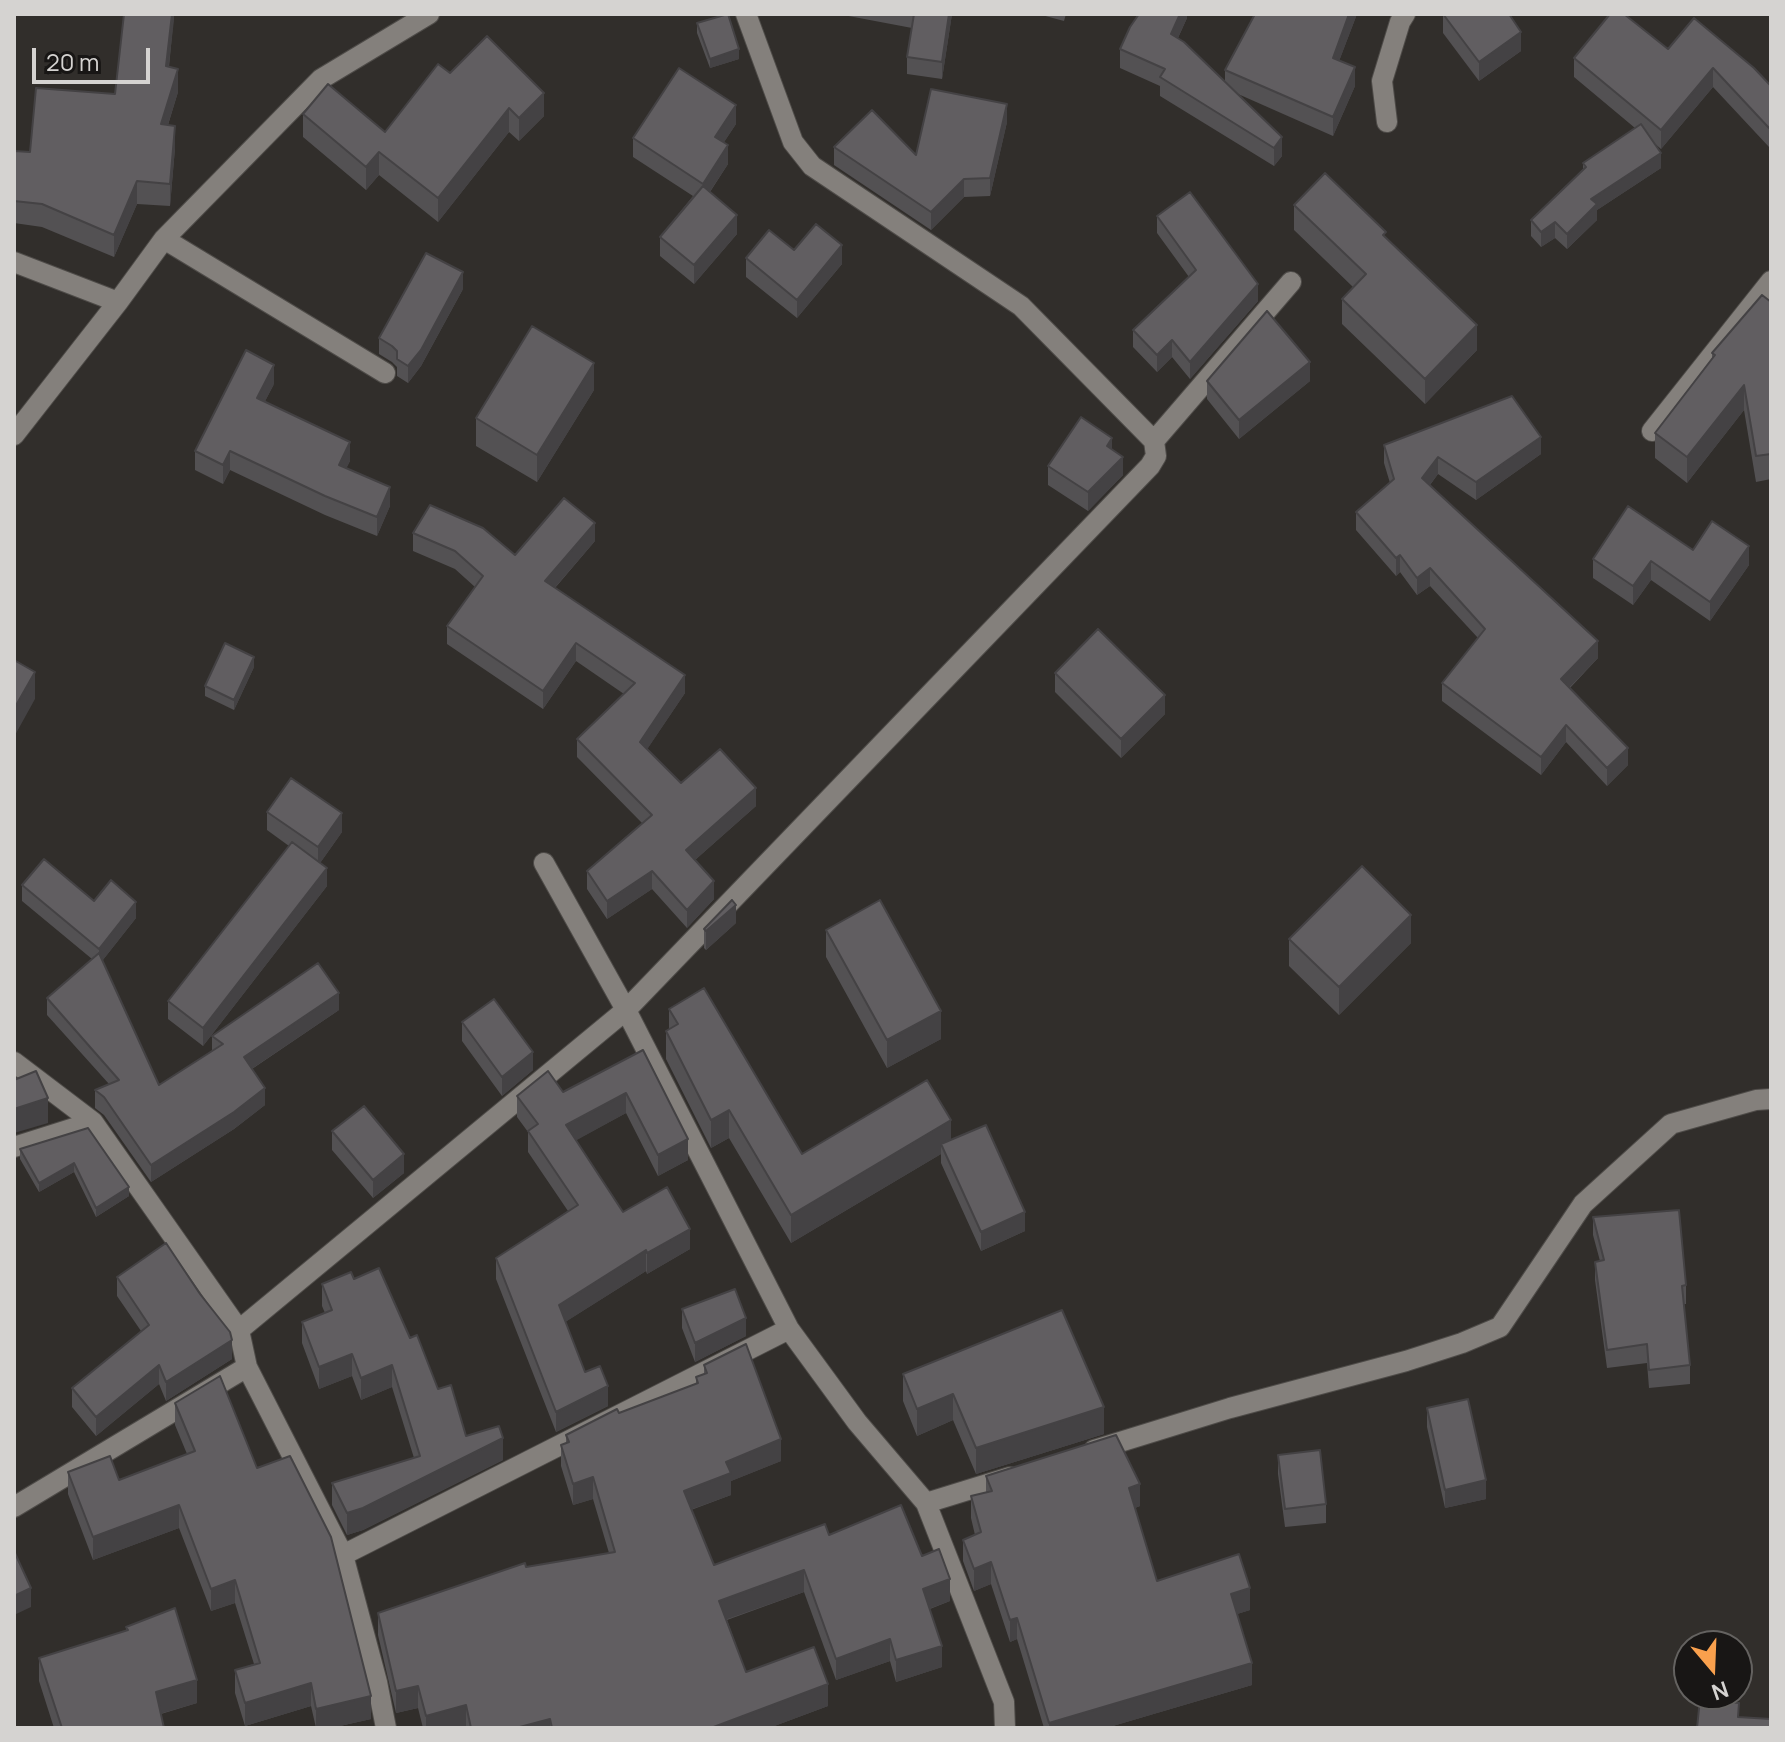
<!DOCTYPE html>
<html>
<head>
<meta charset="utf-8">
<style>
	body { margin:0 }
	#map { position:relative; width:1785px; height:1742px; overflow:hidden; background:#312e2b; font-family:Manrope,sans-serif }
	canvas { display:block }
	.frame { position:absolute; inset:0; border:16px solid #d5d3d1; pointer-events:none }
	.north { position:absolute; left:1673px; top:1630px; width:80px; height:80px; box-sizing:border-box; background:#181615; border:2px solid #646260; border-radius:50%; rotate:161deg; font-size:22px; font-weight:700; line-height:32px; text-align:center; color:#d5d3d1 }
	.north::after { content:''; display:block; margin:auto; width:28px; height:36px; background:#f9a04d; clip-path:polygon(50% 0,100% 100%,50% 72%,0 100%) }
	.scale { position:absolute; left:32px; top:48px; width:118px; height:36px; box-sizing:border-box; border:4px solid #d5d3d1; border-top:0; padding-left:10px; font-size:24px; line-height:28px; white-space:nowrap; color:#d5d3d1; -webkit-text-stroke:6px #181615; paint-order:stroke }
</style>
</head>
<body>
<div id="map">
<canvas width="1785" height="1742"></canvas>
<div class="frame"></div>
<div class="north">N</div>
<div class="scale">20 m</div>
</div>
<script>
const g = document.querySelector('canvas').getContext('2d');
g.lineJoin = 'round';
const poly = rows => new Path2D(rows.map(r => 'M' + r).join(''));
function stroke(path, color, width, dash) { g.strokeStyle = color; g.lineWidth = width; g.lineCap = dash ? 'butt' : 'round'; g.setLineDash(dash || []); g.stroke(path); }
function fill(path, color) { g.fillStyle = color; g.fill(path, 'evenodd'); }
const minor = poly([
	[1387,122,1382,81,1400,22,1405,14],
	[164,239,385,373],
	[14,262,118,302],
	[1652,431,1771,281],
	[14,435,118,302,164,239,321,79,429,14],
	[1154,441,1291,282],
	[544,863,626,1010,789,1329,857,1422,926,1503,1004,1702,1005,1728],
	[14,1062,93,1122,239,1330,247,1367,343,1555,377,1682,386,1728],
	[14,1147,93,1122],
	[239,1330,626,1010,1150,466,1156,456,1154,441,1021,306,812,166,793,142,746,14],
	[1094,1450,1230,1408,1406,1361,1462,1343,1500,1327,1583,1204,1671,1124,1756,1100,1771,1099],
	[926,1503,1010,1477],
	[14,1507,247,1367],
	[343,1555,789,1329]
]);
stroke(minor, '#4e4b48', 22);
stroke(minor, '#84807c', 20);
fill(poly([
	[174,14,169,67,178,92,168,125,175,148,170,206,137,204,114,257,42,227,14,223,14,151,30,152,115,94],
	[838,14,952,14,942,79,907,74,907,57,912,28],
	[1038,14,1066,14,1064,21],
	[1187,14,1187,18,1178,38,1225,81,1225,70,1255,14,1357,14,1339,61,1355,86,1333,136,1238,94,1282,156,1274,166,1160,96,1160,86,1120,68,1120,49],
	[1443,14,1521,51,1479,81,1443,33],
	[697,23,739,59,710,68,697,33],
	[1668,49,1771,86,1769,147,1713,87,1661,149,1654,143,1661,168,1597,210,1597,220,1567,249,1555,238,1541,247,1531,236,1531,220,1583,169,1583,163,1635,128,1574,77,1574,58],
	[450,73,544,116,519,141,509,132,438,222,379,175,366,190,303,137,303,114,385,132],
	[1007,122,990,196,964,197,931,230,834,165,834,147,916,155],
	[736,124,724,142,728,164,710,192,737,234,694,284,660,256,660,237,693,196,633,157,633,138],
	[1294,205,1386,238,1477,350,1425,404,1342,324,1342,299,1353,287,1294,230],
	[1157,216,1258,301,1190,379,1172,357,1157,372,1133,347,1133,330,1189,277,1157,233],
	[794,250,842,264,797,318,746,277,746,258],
	[463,289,421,366,408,383,397,376,397,367,392,362,379,354,379,338],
	[1771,302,1771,479,1756,482,1744,410,1687,483,1655,458,1655,433,1712,358,1712,353],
	[1207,381,1310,381,1239,439,1207,399],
	[274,384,265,401,350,461,346,468,390,506,377,536,325,515,230,470,223,484,195,470,195,451],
	[594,390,537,482,476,446,476,418],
	[1384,445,1541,454,1476,500,1438,474,1430,485,1598,658,1570,688,1628,765,1607,786,1566,742,1541,775,1442,701,1442,683,1478,638,1430,586,1417,595,1400,572,1396,576,1356,530,1356,512,1390,483,1384,463],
	[1112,450,1123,475,1088,511,1048,485,1048,466],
	[413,533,515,555,595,541,555,588,685,693,647,749,681,783,756,806,695,860,714,899,687,928,652,889,607,919,587,889,587,871,642,823,577,757,577,739,624,694,576,661,543,709,447,644,447,626,475,587,455,569,413,551],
	[1693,550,1749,565,1710,621,1651,580,1633,605,1593,578,1593,559],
	[254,667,234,710,205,696,205,686],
	[1055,673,1165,714,1121,758,1055,692],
	[267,812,342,832,320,863,327,886,203,1046,168,1019,168,1001,289,846,267,830],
	[22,885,94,901,136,918,102,961,159,1085,212,1051,212,1036,339,1010,252,1069,265,1105,234,1129,151,1182,104,1115,95,1108,95,1090,109,1084,47,1015,47,998,92,959,22,901],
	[736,923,706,950,704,948,704,929],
	[826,930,941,1039,887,1068,826,957],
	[1289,939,1411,943,1339,1015,1289,966],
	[669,1009,802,1154,951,1140,1025,1231,981,1251,941,1163,941,1154,791,1243,729,1138,711,1148,666,1059,666,1031,669,1029],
	[462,1022,533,1070,502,1096,462,1041],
	[643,1050,688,1160,658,1176,626,1113,576,1140,623,1212,690,1249,647,1274,646,1271,565,1322,585,1372,608,1406,556,1432,496,1279,496,1258,568,1211,528,1152,528,1132,517,1117,517,1096,563,1092],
	[88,1128,129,1196,96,1217,74,1172,39,1192,20,1159,20,1149],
	[332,1131,404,1173,373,1198,332,1150],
	[1593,1217,1686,1285,1686,1304,1684,1304,1690,1365,1690,1384,1649,1388,1647,1363,1607,1368,1595,1280,1595,1262,1600,1261,1593,1235],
	[117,1277,232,1359,166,1401,159,1384,96,1436,72,1407,72,1388,141,1331,117,1296],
	[354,1279,410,1338,438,1389,466,1436,503,1460,363,1530,347,1535,332,1505,332,1483,414,1458,392,1387,361,1400,352,1376,319,1389,302,1343,302,1322,325,1313,322,1306,322,1284],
	[682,1309,746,1336,695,1362,682,1328],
	[704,1365,781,1461,731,1481,731,1495,691,1510,714,1565,829,1535,922,1556,950,1601,930,1609,942,1667,896,1682,890,1661,836,1680,804,1592,727,1620,746,1672,828,1706,769,1728,423,1728,418,1708,396,1713,378,1635,378,1613,526,1567,609,1553,593,1499,573,1505,561,1466,561,1445,566,1443,566,1435,696,1384,696,1377,704,1374],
	[903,1374,1104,1434,976,1474,953,1420,917,1436,903,1401],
	[175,1403,257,1468,371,1719,331,1728,316,1728,311,1706,245,1726,235,1693,235,1670,254,1664,235,1603,211,1611,179,1528,93,1560,68,1494,68,1472,119,1480,187,1454,175,1425],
	[1427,1408,1486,1499,1445,1508,1427,1427],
	[1278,1455,1326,1504,1326,1523,1285,1527,1278,1474],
	[986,1476,1140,1506,1135,1508,1157,1581,1250,1610,1237,1614,1252,1685,1106,1728,1044,1728,1017,1639,1010,1642,991,1584,974,1591,963,1561,963,1540,975,1535,971,1518,971,1496,986,1493],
	[126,1627,197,1703,161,1714,164,1728,54,1728,39,1681,39,1658,126,1631]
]), '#535153');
fill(poly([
	[172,14,174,14,174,20,166,89,166,66],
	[949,14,952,14,942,79,942,62],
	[1180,14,1187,14,1187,18,1171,53,1171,34],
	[1349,14,1357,14,1333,77,1333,58],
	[1521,32,1521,51,1479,81,1479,62],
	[739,49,739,59,710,68,710,59],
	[1355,67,1355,86,1333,136,1333,117],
	[1713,68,1713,87,1661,149,1661,130],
	[178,69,178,92,161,147,161,124],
	[544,93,544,116,519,141,519,118],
	[1007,104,1007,122,990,196,990,178],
	[736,105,736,124,715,156,715,137],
	[509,108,509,132,438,222,438,198],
	[175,126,175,148,170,206,170,184],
	[1771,126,1771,145,1769,147,1769,128],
	[1282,137,1282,156,1274,166,1274,148],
	[728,145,728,164,703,202,703,184],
	[379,152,379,175,366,190,366,167],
	[1661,153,1661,168,1597,210,1597,220,1567,249,1567,234,1591,199],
	[964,179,964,197,931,230,931,212],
	[137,181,137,204,114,257,114,235],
	[737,215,737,234,694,284,694,265],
	[1555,222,1555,238,1541,247,1541,232],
	[842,245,842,264,797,318,797,300],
	[463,272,463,289,421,366,408,383,408,366],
	[1258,284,1258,301,1190,379,1190,362],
	[1477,325,1477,350,1425,404,1425,379],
	[1172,340,1172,357,1157,372,1157,355],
	[1310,362,1310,381,1239,439,1239,420],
	[594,363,594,390,537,482,537,455],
	[274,365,274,384,257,417,257,398],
	[1744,385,1744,410,1687,483,1687,457],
	[1541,437,1541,454,1476,500,1476,482],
	[1112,438,1112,456,1107,446],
	[350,442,350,461,339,484,339,465],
	[230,451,230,470,223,484,223,465],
	[1123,457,1123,475,1088,511,1088,492],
	[1438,457,1438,474,1422,495,1422,478],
	[390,487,390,506,377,536,377,517],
	[595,523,595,541,545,599,545,581],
	[1749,546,1749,565,1710,621,1710,602],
	[1400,555,1400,572,1396,576,1396,558],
	[1651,561,1651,580,1633,605,1633,586],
	[1430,568,1430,586,1417,595,1417,578],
	[1598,641,1598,658,1561,696,1561,679],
	[576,643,576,661,543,709,543,691],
	[254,657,254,667,234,710,234,700],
	[35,672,35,699,14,737,14,709],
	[685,675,685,693,640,760,640,742],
	[1165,695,1165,714,1121,758,1121,739],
	[1566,725,1566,742,1541,775,1541,757],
	[1628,748,1628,765,1607,786,1607,768],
	[756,788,756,806,686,868,686,850],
	[342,813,342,832,318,866,318,847],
	[327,868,327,886,203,1046,203,1028],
	[652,871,652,889,607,919,607,901],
	[714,881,714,899,687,928,687,910],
	[136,902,136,918,99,965,99,949],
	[736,905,736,923,706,950,706,931],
	[1411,915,1411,943,1339,1015,1339,987],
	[339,993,339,1010,244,1074,244,1057],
	[941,1011,941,1039,887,1068,887,1040],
	[533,1052,533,1070,502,1096,502,1077],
	[265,1088,265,1105,234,1129,151,1182,151,1165],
	[626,1093,626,1113,566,1146,566,1125],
	[48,1098,48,1123,14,1133,14,1109],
	[729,1110,729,1138,711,1148,711,1120],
	[951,1120,951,1148,941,1144,941,1154,791,1243,791,1215],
	[688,1139,688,1160,658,1176,658,1155],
	[404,1154,404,1173,373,1198,373,1180],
	[74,1163,74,1172,39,1192,39,1183],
	[129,1187,129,1196,96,1217,96,1208],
	[1025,1212,1025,1231,981,1251,981,1232],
	[690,1229,690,1249,647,1274,647,1253],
	[646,1250,646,1271,559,1326,559,1305],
	[746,1318,746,1336,695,1362,695,1343],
	[232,1340,232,1359,166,1401,166,1382],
	[352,1354,352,1376,319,1389,319,1367],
	[159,1365,159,1384,96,1436,96,1417],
	[392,1365,392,1387,361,1400,361,1378],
	[608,1386,608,1406,556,1432,556,1412],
	[953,1394,953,1420,917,1436,917,1409],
	[1104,1407,1104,1434,976,1474,976,1448],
	[503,1438,503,1460,363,1530,347,1535,347,1513],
	[781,1439,781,1461,731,1481,731,1495,684,1512,684,1491,726,1462],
	[593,1477,593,1499,573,1505,573,1484],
	[1486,1480,1486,1499,1445,1508,1445,1490],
	[1140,1484,1140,1506,1129,1510,1129,1488],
	[179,1505,179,1528,93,1560,93,1537],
	[991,1562,991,1584,974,1591,974,1569],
	[804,1570,804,1592,719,1622,719,1601],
	[950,1579,950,1601,923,1611,923,1589],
	[235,1580,235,1603,211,1611,211,1589],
	[31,1588,31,1607,14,1615,14,1596],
	[1250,1588,1250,1610,1231,1616,1231,1594],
	[1017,1618,1017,1639,1010,1642,1010,1620],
	[890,1639,890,1661,836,1680,836,1659],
	[942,1646,942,1667,896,1682,896,1660],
	[1252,1663,1252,1685,1106,1728,1049,1728,1049,1723],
	[197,1680,197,1703,156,1715,156,1692],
	[311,1683,311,1706,245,1726,245,1703],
	[828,1684,828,1706,769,1728,711,1728],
	[418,1686,418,1708,396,1713,396,1691],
	[371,1696,371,1719,331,1728,316,1728,316,1709],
	[466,1705,466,1727,426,1728,426,1716],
	[550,1719,550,1728,516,1728]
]), '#444244');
const building = poly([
	[124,14,172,14,166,66,178,69,161,124,175,126,170,184,137,181,114,235,42,204,14,201,14,151,30,152,36,88,115,94,124,14],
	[728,14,739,49,710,59,697,23,728,14],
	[914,14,949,14,942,62,907,57,914,14],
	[1139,14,1180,14,1171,34,1184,42,1282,137,1274,148,1160,77,1165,69,1120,49,1130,27,1139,14],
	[1255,14,1349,14,1333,58,1355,67,1333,117,1225,70,1255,14],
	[1443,14,1509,14,1521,32,1479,62,1443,14],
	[1610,14,1624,14,1668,49,1694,18,1754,68,1771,86,1771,126,1769,128,1713,68,1661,130,1574,58,1610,14],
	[487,36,544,93,519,118,509,108,438,198,379,152,366,167,303,114,328,84,385,132,438,64,450,73,487,36],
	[679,68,736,105,715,137,728,145,703,184,633,138,679,68],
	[931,89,1007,104,990,178,964,179,931,212,834,147,872,110,916,155,931,89],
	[1641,124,1661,153,1591,199,1597,204,1567,234,1555,222,1541,232,1531,220,1586,167,1583,163,1641,124],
	[1325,173,1386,232,1383,235,1477,325,1425,379,1342,299,1366,274,1294,205,1325,173],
	[703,186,737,215,694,265,660,237,703,186],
	[1190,192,1258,284,1190,362,1172,340,1157,355,1133,330,1196,270,1157,216,1190,192],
	[816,224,842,245,797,300,746,258,769,230,794,250,816,224],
	[426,253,463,272,421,350,408,366,397,359,397,351,392,346,379,338,426,253],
	[1762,295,1771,302,1771,454,1756,456,1744,385,1687,457,1655,433,1715,355,1712,353,1762,295],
	[1267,311,1310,362,1239,420,1207,381,1267,311],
	[532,326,594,363,537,455,476,418,532,326],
	[246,350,274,365,257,398,350,442,339,465,390,487,377,517,325,496,230,451,223,465,195,451,246,350],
	[1512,396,1541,437,1476,482,1438,457,1422,478,1598,641,1561,679,1628,748,1607,768,1566,725,1541,757,1442,683,1485,629,1430,568,1417,578,1400,555,1396,558,1356,512,1394,479,1384,445,1512,396],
	[1081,417,1112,438,1107,446,1123,457,1088,492,1048,466,1081,417],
	[564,498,595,523,545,581,685,675,640,742,681,783,720,749,756,788,686,850,714,881,687,910,652,871,607,901,587,871,652,815,577,739,635,683,576,643,543,691,447,626,483,576,455,551,413,533,430,505,483,528,515,555,564,498],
	[1628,506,1693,550,1712,521,1749,546,1710,602,1651,561,1633,586,1593,559,1628,506],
	[1098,629,1165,695,1121,739,1055,673,1098,629],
	[225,643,254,657,234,700,205,686,225,643],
	[14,660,35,672,14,709,14,660],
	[291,778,342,813,318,847,267,812,291,778],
	[292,842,327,868,203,1028,168,1001,292,842],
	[44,859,94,901,111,880,136,902,99,949,22,885,44,859],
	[1362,866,1411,915,1339,987,1289,939,1362,866],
	[732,900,736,905,706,931,704,929,732,900],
	[880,900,941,1011,887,1040,826,930,880,900],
	[99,953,159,1085,223,1044,212,1036,318,963,339,993,244,1057,265,1088,234,1112,151,1165,104,1097,95,1090,119,1080,47,998,99,953],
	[704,988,802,1154,927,1080,951,1120,791,1215,729,1110,711,1120,666,1031,678,1024,669,1009,704,988],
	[494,999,533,1052,502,1077,462,1022,494,999],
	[643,1050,688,1139,658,1155,626,1093,566,1125,623,1212,667,1187,690,1229,647,1253,646,1250,559,1305,585,1372,600,1366,608,1386,556,1412,496,1258,578,1205,528,1131,538,1124,517,1096,548,1071,563,1092,643,1050],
	[36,1071,48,1098,14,1109,14,1080,36,1071],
	[364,1106,404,1154,373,1180,332,1131,364,1106],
	[986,1125,1025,1212,981,1232,941,1144,986,1125],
	[88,1128,129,1187,96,1208,74,1163,39,1183,20,1149,88,1128],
	[1679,1210,1686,1285,1682,1286,1690,1365,1649,1370,1647,1344,1607,1350,1595,1262,1604,1260,1593,1217,1679,1210],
	[166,1243,200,1294,230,1332,232,1340,166,1382,159,1365,96,1417,72,1388,149,1325,117,1277,166,1243],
	[379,1268,410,1338,417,1335,438,1389,451,1385,466,1436,499,1426,503,1438,363,1508,347,1513,332,1483,420,1456,392,1365,361,1378,352,1354,319,1367,302,1322,332,1310,322,1284,351,1272,354,1279,379,1268],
	[735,1289,746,1318,695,1343,682,1309,735,1289],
	[1062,1310,1104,1407,976,1448,953,1394,917,1409,903,1374,1062,1310],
	[746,1344,781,1439,726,1462,731,1473,684,1491,714,1565,825,1524,829,1535,901,1505,922,1556,939,1549,950,1579,923,1589,942,1646,896,1660,890,1639,836,1659,804,1570,719,1601,746,1672,814,1647,828,1684,711,1728,552,1728,550,1719,516,1728,471,1728,466,1705,426,1716,418,1686,396,1691,378,1613,525,1563,526,1567,615,1552,593,1477,573,1484,561,1445,569,1442,566,1435,617,1409,619,1413,698,1383,696,1377,707,1373,704,1365,746,1344],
	[220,1376,257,1468,290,1456,331,1537,371,1696,316,1709,311,1683,245,1703,235,1670,260,1663,235,1580,211,1589,179,1505,93,1537,68,1472,110,1456,119,1480,195,1451,175,1403,220,1376],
	[1468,1399,1486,1480,1445,1490,1427,1408,1468,1399],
	[1116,1435,1140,1484,1129,1488,1157,1581,1239,1554,1250,1588,1231,1594,1252,1663,1049,1723,1017,1618,1010,1620,991,1562,974,1569,963,1540,981,1532,971,1496,992,1491,986,1476,1116,1435],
	[1320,1450,1326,1504,1285,1509,1278,1455,1320,1450],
	[14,1551,31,1588,14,1596,14,1551],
	[175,1608,197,1680,156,1692,164,1728,62,1728,39,1658,128,1630,126,1627,175,1608],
	[1700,1699,1739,1703,1738,1717,1771,1719,1771,1728,1697,1728,1700,1699]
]);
fill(building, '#615e61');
stroke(building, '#444244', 2);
</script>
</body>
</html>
